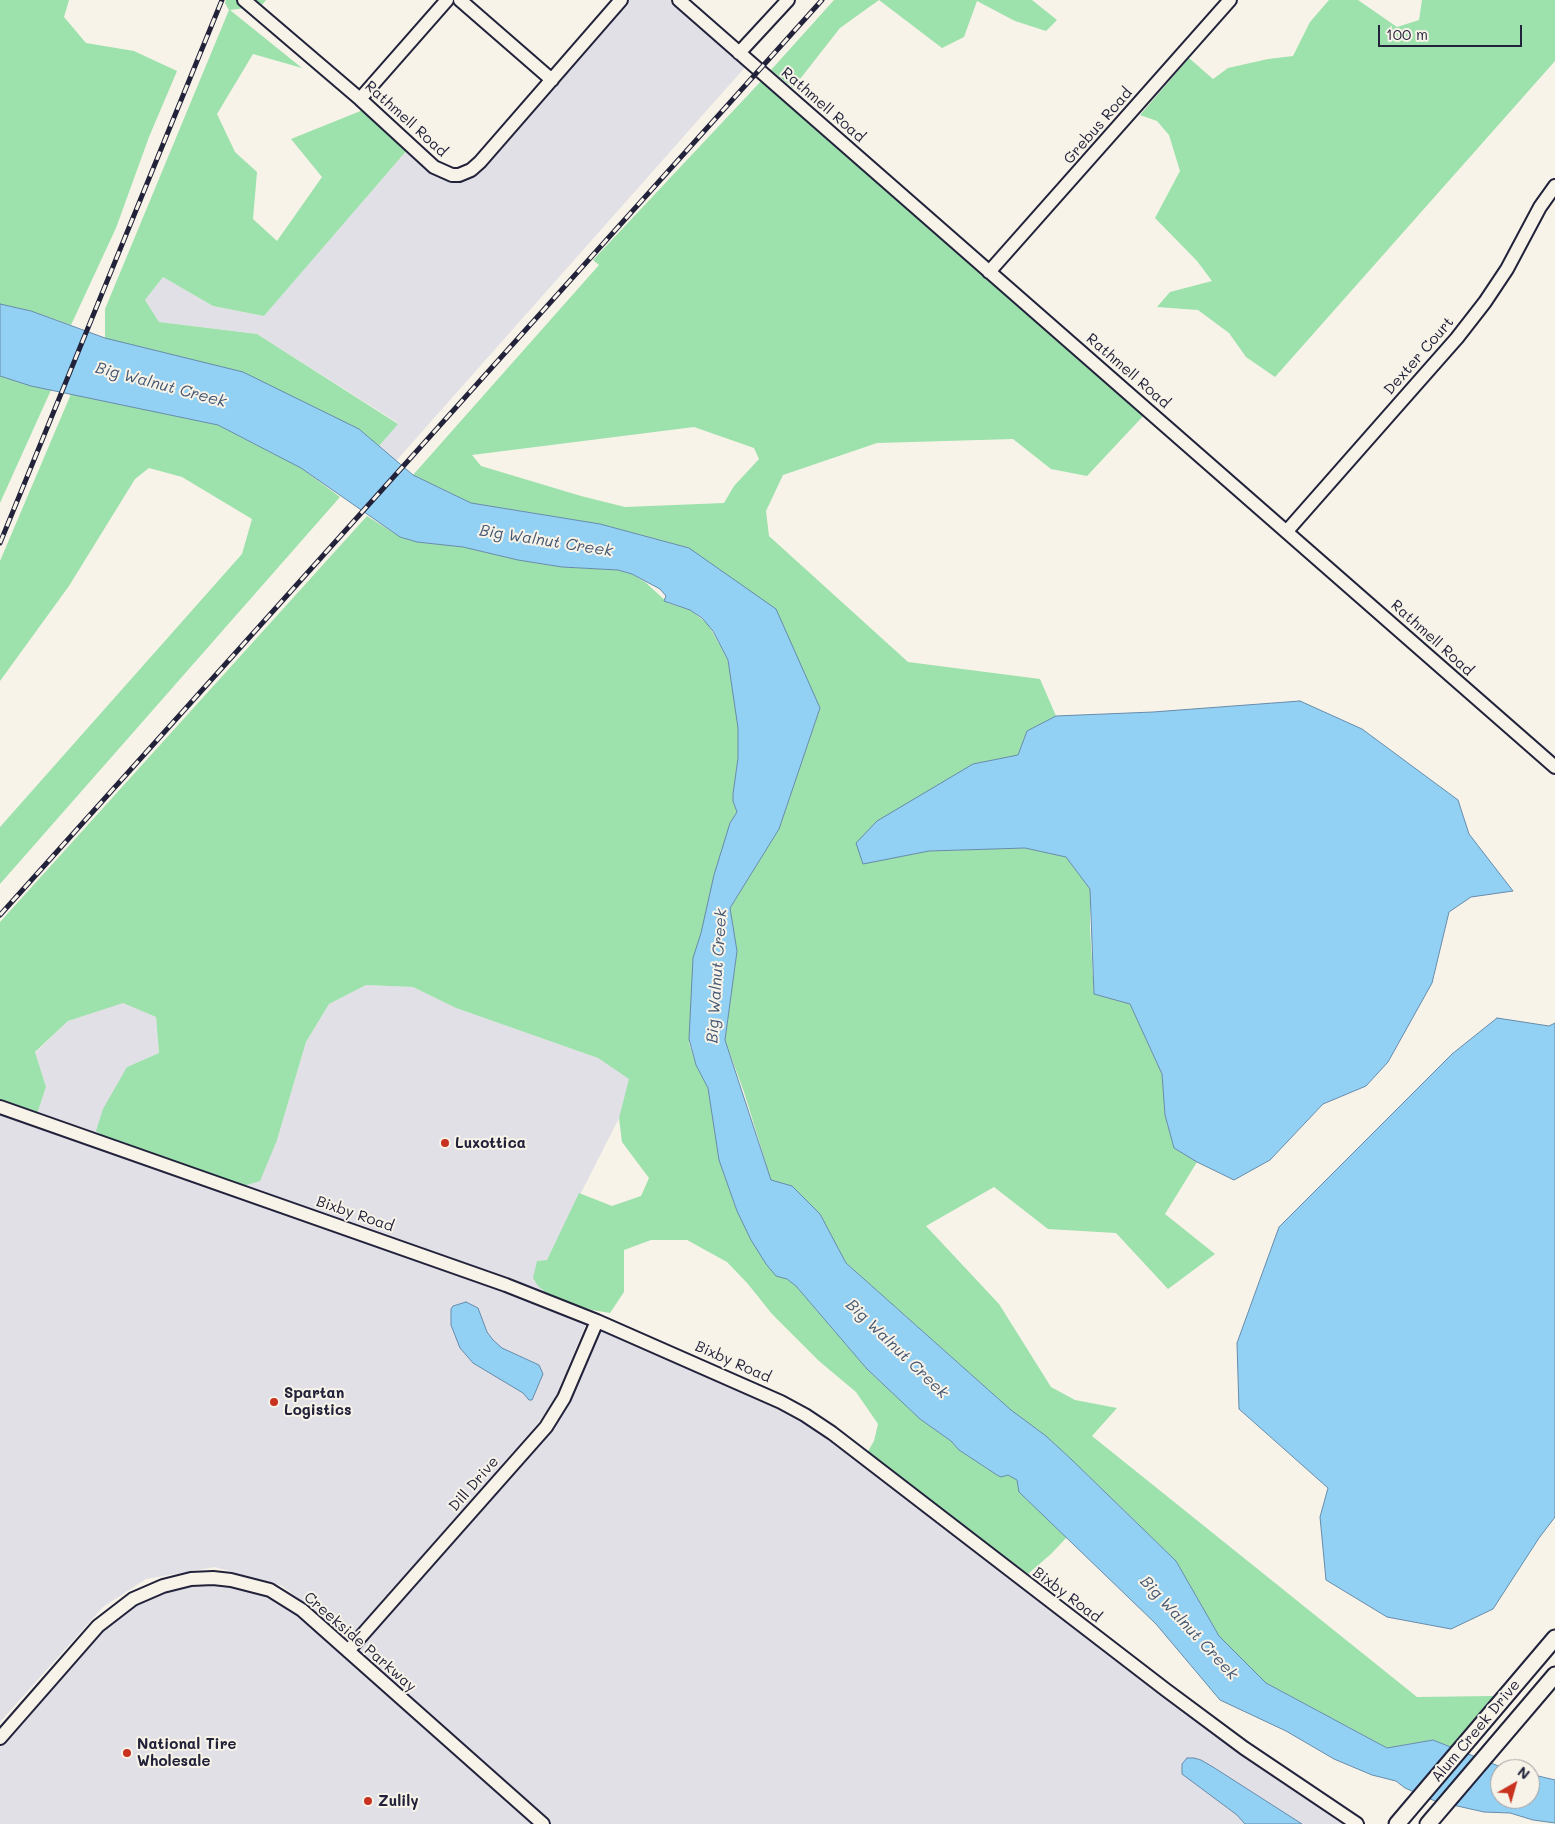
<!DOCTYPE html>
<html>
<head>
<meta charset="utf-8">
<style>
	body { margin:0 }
	#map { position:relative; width:1555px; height:1824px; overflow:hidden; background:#f7f3e8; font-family:Mali,sans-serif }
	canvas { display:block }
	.north { position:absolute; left:1490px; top:1759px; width:50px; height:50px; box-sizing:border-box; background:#f7f3e8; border:1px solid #a29fa3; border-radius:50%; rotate:38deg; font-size:14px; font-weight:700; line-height:20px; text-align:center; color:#22223b }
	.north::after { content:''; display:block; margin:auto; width:18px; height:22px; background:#c8321e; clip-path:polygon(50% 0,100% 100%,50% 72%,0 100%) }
	.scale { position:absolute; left:1378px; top:25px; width:144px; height:22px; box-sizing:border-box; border:2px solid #22223b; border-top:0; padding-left:6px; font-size:15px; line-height:18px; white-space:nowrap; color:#22223b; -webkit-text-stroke:4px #f7f3e8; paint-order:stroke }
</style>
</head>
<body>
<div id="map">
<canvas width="1555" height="1824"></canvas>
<div class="north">N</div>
<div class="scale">100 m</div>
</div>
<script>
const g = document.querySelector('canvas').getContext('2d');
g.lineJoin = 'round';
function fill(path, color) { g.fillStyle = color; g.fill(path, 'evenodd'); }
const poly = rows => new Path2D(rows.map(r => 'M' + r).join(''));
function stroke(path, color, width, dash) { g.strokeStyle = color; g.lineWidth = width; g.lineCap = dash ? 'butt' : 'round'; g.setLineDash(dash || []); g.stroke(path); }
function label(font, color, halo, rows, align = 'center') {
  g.font = font + ' Mali,sans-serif'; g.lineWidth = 4; g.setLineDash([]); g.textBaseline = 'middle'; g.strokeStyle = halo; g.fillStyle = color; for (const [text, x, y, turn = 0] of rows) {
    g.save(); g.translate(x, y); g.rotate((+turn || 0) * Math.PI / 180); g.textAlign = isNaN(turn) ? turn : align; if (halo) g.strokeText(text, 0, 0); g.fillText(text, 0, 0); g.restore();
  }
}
fill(poly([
	[628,0,671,0,747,65,396,461,379,446,398,423,257,334,159,322,145,300,163,277,213,306,264,316,408,149,447,178,494,154],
	[366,985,413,987,456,1008,598,1058,630,1079,619,1118,547,1260,537,1261,553,1298,592,1310,553,1403,534,1428,349,1638,282,1586,215,1567,146,1579,103,1607,0,1722,0,1112,34,1123,46,1087,35,1053,68,1021,123,1002,156,1017,159,1053,127,1067,277,1140,306,1042,329,1004],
	[597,1321,781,1402,1357,1824,0,1824,0,1738,133,1599,213,1578,270,1590,348,1651,546,1427]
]), '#e1e0e7');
fill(poly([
	[0,0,69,0,64,17,86,43,134,51,177,71,149,137,116,228,71,325,31,311,0,304],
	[226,0,266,0,261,6,230,10,302,68,253,54,217,114,235,152,257,172,253,219,277,241,322,177,291,139,363,110,408,149,264,316,213,306,163,277,145,300,159,322,257,334,398,424,379,446,359,429,105,338,105,309,229,10,225,3],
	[834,0,1032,0,1057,20,1046,31,1015,21,977,1,964,37,942,48,879,0,840,28,793,88,771,70],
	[1329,0,1358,0,1397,27,1419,20,1422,0,1555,0,1555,61,1275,377,1246,357,1229,333,1198,310,1157,307,1170,292,1212,281,1197,261,1155,218,1180,171,1169,135,1157,121,1140,115,1189,58,1213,79,1228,68,1268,59,1293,56,1310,22],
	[763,79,1146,413,1087,476,1051,469,1013,439,877,443,783,475,766,511,769,536,908,662,1040,679,1056,716,1027,731,1018,755,973,764,857,843,863,863,929,851,1025,848,1066,857,1090,889,1090,928,1094,994,1130,1004,1162,1074,1165,1115,1174,1148,1197,1162,1165,1214,1215,1254,1168,1289,1116,1233,1048,1229,994,1187,926,1226,999,1304,1051,1387,1075,1400,1117,1408,1092,1436,1417,1697,1494,1696,1451,1747,1433,1740,1387,1748,1266,1683,1219,1636,1176,1561,1071,1459,1046,1436,1011,1410,846,1263,820,1214,771,1180,744,1092,725,1040,737,951,730,908,779,829,820,708,689,548,600,524,471,503,413,475,599,265,593,260],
	[694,427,754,448,759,459,734,486,724,503,625,507,581,496,481,466,472,455],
	[0,376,31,386,51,390,0,503],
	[71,394,218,425,301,468,340,497,0,884,0,827,242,554,252,519,182,477,149,468,135,479,69,586,0,681,0,561],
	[367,516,400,537,417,542,463,547,518,560,562,567,618,570,632,574,645,582,668,603,690,610,708,624,728,660,733,689,738,728,738,758,733,795,733,801,737,812,730,823,689,1043,696,1065,708,1088,719,1160,737,1211,751,1240,776,1276,787,1279,796,1286,867,1369,920,1419,951,1441,959,1450,997,1475,1001,1477,1008,1475,1017,1480,1019,1492,1067,1537,1052,1553,1028,1574,867,1453,874,1441,878,1424,856,1392,819,1361,772,1314,748,1284,727,1262,687,1240,651,1240,624,1250,624,1292,610,1313,592,1310,553,1298,538,1286,533,1278,537,1261,547,1260,579,1193,612,1206,641,1196,649,1178,622,1142,619,1118,629,1079,598,1058,456,1008,413,987,366,985,329,1004,306,1042,277,1140,260,1181,243,1186,106,1138,96,1131,103,1109,127,1067,159,1053,156,1017,123,1003,68,1021,35,1052,46,1087,37,1114,0,1101,0,922]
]), '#9de1ac');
const water = poly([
	[0,304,31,311,105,338,243,372,359,429,413,475,471,503,600,524,689,548,776,609,820,708,779,829,730,908,737,951,725,1040,771,1180,792,1186,820,1214,846,1263,1011,1410,1046,1436,1071,1459,1176,1561,1219,1636,1266,1683,1387,1748,1433,1740,1506,1769,1500,1769,1500,1799,1530,1799,1530,1774,1555,1780,1555,1823,1533,1820,1510,1813,1484,1812,1435,1801,1405,1788,1396,1781,1372,1775,1334,1759,1286,1731,1220,1700,1156,1624,1019,1492,1017,1480,1008,1475,1001,1477,997,1475,959,1450,951,1441,920,1419,867,1369,796,1286,787,1279,776,1276,766,1264,751,1240,737,1211,719,1160,708,1088,696,1065,689,1039,693,958,701,933,714,875,730,823,737,812,733,801,733,794,738,758,738,728,728,660,713,631,702,618,690,610,664,601,666,596,660,589,632,574,618,570,562,567,518,560,463,547,417,542,400,537,301,468,218,425,31,386,0,376,0,304],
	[1300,701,1362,729,1458,800,1469,834,1513,891,1471,897,1449,912,1432,983,1388,1062,1366,1086,1323,1104,1270,1160,1234,1180,1197,1162,1174,1148,1165,1115,1162,1074,1130,1004,1094,994,1090,889,1066,857,1025,848,929,851,863,864,856,843,877,821,973,764,1018,755,1027,731,1056,716,1153,712,1300,701],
	[1497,1018,1549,1026,1555,1023,1555,1517,1539,1538,1493,1609,1451,1629,1387,1617,1326,1580,1320,1517,1328,1488,1239,1409,1237,1343,1279,1227,1452,1054,1497,1018],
	[466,1302,478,1308,487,1332,493,1340,502,1348,539,1365,543,1374,532,1400,529,1400,523,1393,473,1363,460,1348,451,1325,451,1309,453,1306,466,1302],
	[1187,1758,1194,1758,1201,1760,1213,1767,1302,1824,1245,1824,1237,1815,1182,1774,1182,1764,1187,1758]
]);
fill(water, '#93d1f4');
stroke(water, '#668baa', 1);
const minor = poly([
	[244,0,360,99,434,167,452,175,459,175,471,170,480,162,621,0],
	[460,0,552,80],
	[679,0,1555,767],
	[739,53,788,0],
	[360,99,447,0],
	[989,272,1230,0],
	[1287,531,1457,338,1485,302,1507,269,1540,207,1555,186],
	[0,1107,506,1285,597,1321,781,1402,805,1415,832,1433,1166,1690,1244,1748,1357,1824],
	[348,1651,546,1427,564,1398,597,1321],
	[0,1738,98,1626,133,1599,163,1586,191,1579,213,1578,231,1580,270,1590,302,1610,543,1824]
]);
const major = poly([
	[1397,1824,1555,1638],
	[1428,1824,1555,1675]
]);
stroke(minor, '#22223b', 16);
stroke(major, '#22223b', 19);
stroke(minor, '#f7f3e8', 12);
stroke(major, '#f7f3e8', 15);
const rail = poly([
	[0,543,222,0],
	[0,915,822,0]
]);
stroke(rail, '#22223b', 5);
stroke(rail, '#f7f3e8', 3, [9]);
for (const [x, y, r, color] of [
	[445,1143,5,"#c8321e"],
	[274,1402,5,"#c8321e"],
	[127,1753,5,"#c8321e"],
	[368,1801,5,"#c8321e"]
]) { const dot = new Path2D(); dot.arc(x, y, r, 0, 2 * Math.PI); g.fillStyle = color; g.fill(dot); stroke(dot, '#f7f3e8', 2); }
label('15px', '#22223b', '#f7f3e8', [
	["Rathmell Road",823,105,41],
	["Rathmell Road",406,119,42],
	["Grebus Road",1098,126,-49],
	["Dexter Court",1419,356,-49],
	["Rathmell Road",1128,371,41],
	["Rathmell Road",1432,638,42],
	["Bixby Road",355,1214,19],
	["Bixby Road",733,1362,24],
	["Dill Drive",474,1484,-49],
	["Bixby Road",1067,1595,37],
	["Creekside Parkway",360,1642,41],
	["Alum Creek Drive",1476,1731,-50]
]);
label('bold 15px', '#22223b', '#f7f3e8', [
	["Luxottica",455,1143],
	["Spartan",284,1393],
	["Logistics",284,1410],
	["National Tire",137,1744],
	["Wholesale",137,1761],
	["Zulily",378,1801]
], 'left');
label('italic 16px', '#445772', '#f7f3e8', [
	["Big Walnut Creek",161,385,15],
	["Big Walnut Creek",546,541,9],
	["Big Walnut Creek",717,976,-86],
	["Big Walnut Creek",897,1349,44],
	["Big Walnut Creek",1189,1628,47]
]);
</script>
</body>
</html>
